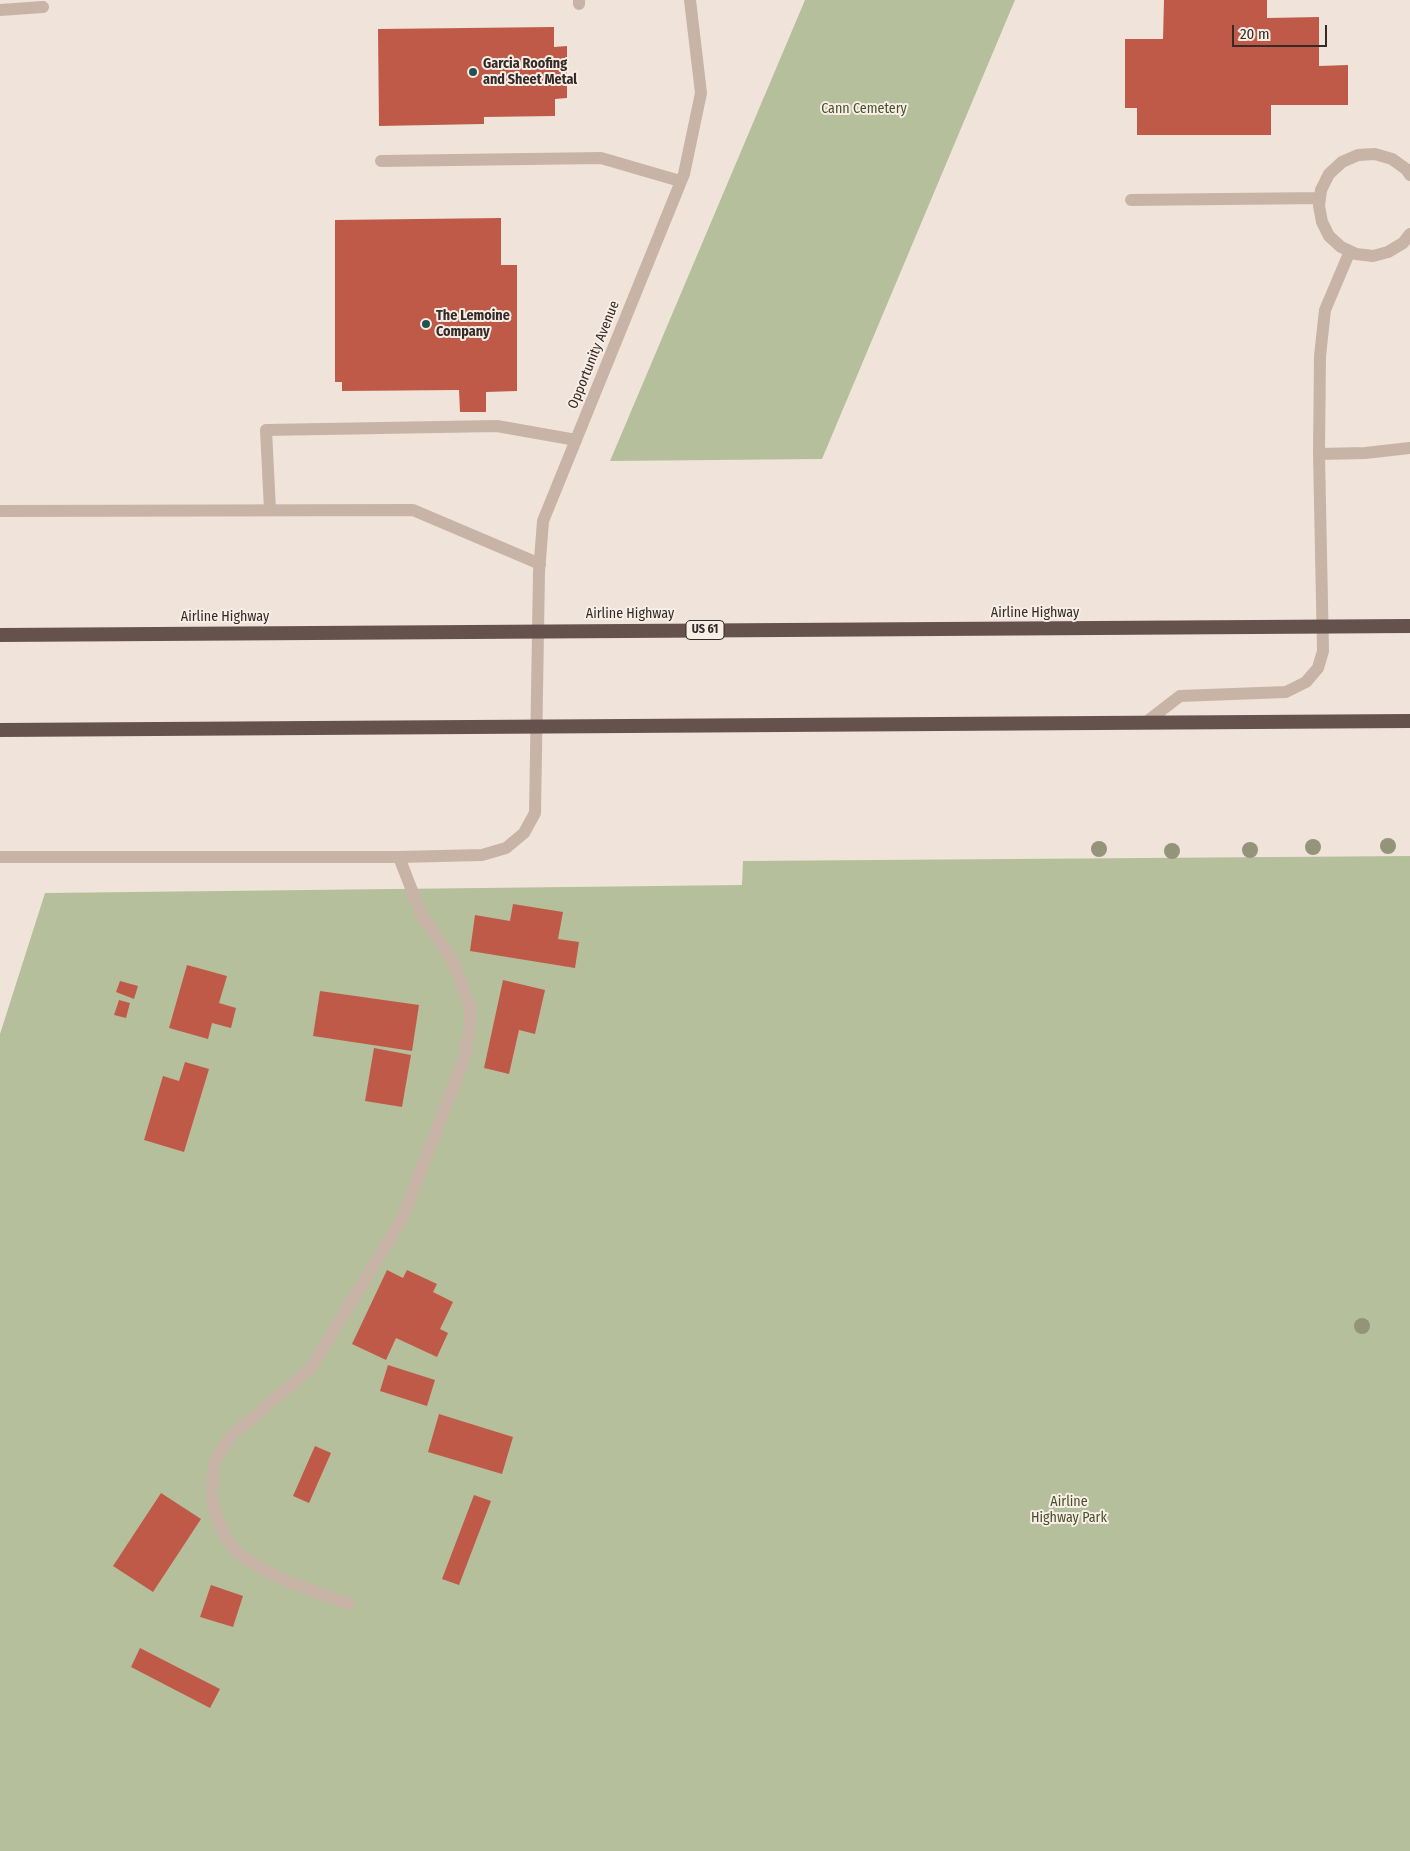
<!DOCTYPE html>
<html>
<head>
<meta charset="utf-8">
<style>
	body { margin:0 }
	#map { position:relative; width:1410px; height:1851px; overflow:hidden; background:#f0e4da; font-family:"Fira Sans Condensed",sans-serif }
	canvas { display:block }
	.scale { position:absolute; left:1232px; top:25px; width:95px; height:22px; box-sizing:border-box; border:2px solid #342a27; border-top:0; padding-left:6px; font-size:15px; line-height:18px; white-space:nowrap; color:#342a27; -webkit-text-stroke:4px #f8eee6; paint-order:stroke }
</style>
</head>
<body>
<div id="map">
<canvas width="1410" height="1851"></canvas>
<div class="scale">20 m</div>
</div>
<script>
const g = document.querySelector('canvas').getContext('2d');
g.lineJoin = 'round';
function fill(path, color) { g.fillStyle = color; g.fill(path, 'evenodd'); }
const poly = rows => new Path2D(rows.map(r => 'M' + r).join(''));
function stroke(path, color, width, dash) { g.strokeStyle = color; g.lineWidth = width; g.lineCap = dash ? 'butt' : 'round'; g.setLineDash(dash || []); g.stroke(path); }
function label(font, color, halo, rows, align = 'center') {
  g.font = font + ' "Fira Sans Condensed",sans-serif'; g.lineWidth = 4; g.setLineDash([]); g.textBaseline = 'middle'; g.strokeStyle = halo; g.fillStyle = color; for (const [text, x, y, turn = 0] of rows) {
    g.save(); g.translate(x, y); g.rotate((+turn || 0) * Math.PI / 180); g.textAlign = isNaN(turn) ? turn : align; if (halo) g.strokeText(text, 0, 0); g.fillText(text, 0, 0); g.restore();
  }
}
fill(poly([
	[805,0,1015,0,822,459,610,461],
	[1410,856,1410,1851,0,1851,0,1034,45,893,742,885,743,861]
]), '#b6bf9b');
fill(poly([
	[1164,0,1267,0,1267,18,1319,17,1319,66,1348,65,1348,105,1271,105,1271,135,1137,135,1137,108,1125,108,1125,39,1163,39],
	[554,27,554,47,567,46,567,98,555,99,555,116,484,117,484,124,379,126,378,29],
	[501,218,501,265,517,265,517,391,486,392,486,412,460,412,459,390,342,391,342,382,335,382,335,220],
	[513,904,563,912,558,939,579,942,575,968,470,951,475,915,510,921],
	[187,965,227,976,219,1003,236,1008,231,1028,212,1023,208,1039,169,1028],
	[503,980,545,990,535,1034,519,1030,509,1074,484,1068],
	[120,981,138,986,134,999,116,992],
	[320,991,419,1005,412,1051,313,1036],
	[119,1000,130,1003,126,1018,114,1015],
	[374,1048,411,1055,402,1107,365,1101],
	[185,1062,209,1069,184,1152,144,1140,163,1076,179,1081],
	[387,1270,403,1278,407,1270,437,1284,433,1292,453,1302,440,1329,448,1333,437,1357,396,1338,386,1360,352,1344],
	[388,1365,435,1380,427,1406,380,1391],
	[439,1414,513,1437,502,1474,428,1452],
	[315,1446,331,1453,309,1503,293,1496],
	[161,1493,201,1519,153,1592,113,1566],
	[474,1495,491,1501,459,1585,442,1579],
	[211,1585,243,1596,233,1627,200,1617],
	[140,1648,220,1689,210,1708,131,1667]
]), '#c05a48');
stroke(poly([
	[579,0,579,4],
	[381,161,601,158,680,181],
	[1410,175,1406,169,1392,159,1375,154,1358,155,1342,162,1329,174,1321,190,1319,206,1322,222,1329,236,1341,247,1356,254,1373,256,1388,252,1403,243,1410,234],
	[1131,200,1320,198],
	[1319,454,1365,453,1410,448],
	[270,510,266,430,497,426,576,440],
	[0,511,413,510,540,564],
	[1145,723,1180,696,1286,692,1306,682,1318,668,1323,651,1319,454,1320,356,1325,310,1350,251],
	[349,1604,294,1584,262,1569,235,1551,225,1536,215,1513,211,1491,215,1460,231,1436,310,1369,402,1219,464,1059,470,1030,470,1007,453,961,421,914,399,857]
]), '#c8b3a7', 12);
stroke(poly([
	[0,10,43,7],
	[0,857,399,857,482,855,506,848,524,833,535,813,539,572,543,521,684,174,701,93,690,0]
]), '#c8b3a7', 12);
stroke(poly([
	[0,635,1410,626],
	[0,730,1410,721]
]), '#66524c', 14);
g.fillStyle = '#93947a';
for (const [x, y] of [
	[1388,846],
	[1313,847],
	[1099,849],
	[1250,850],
	[1172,851],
	[1362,1326]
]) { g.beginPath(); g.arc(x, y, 8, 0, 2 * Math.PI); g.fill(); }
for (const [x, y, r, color] of [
	[473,72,5,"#1f5452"],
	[426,324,5,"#1f5452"]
]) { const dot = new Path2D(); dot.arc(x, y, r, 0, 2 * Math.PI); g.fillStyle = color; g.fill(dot); stroke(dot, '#f8eee6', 2); }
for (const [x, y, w] of [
	[705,630,38]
]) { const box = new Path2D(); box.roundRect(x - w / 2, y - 9.5, w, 19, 4); g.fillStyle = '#f8eee6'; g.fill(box); stroke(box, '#342a27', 1); }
label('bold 12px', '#342a27', null, [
	["US 61",705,630]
]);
label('bold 14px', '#342a27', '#f8eee6', [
	["Garcia Roofing",483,64],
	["and Sheet Metal",483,80],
	["The Lemoine",436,316],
	["Company",436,332]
], 'left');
label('14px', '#47522c', '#f8eee6', [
	["Cann Cemetery",864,109],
	["Airline",1069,1502],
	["Highway Park",1069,1518]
]);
label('14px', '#342a27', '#f8eee6', [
	["Opportunity Avenue",594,355,-68],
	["Airline Highway",1035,613],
	["Airline Highway",630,614],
	["Airline Highway",225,617]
]);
</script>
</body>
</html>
